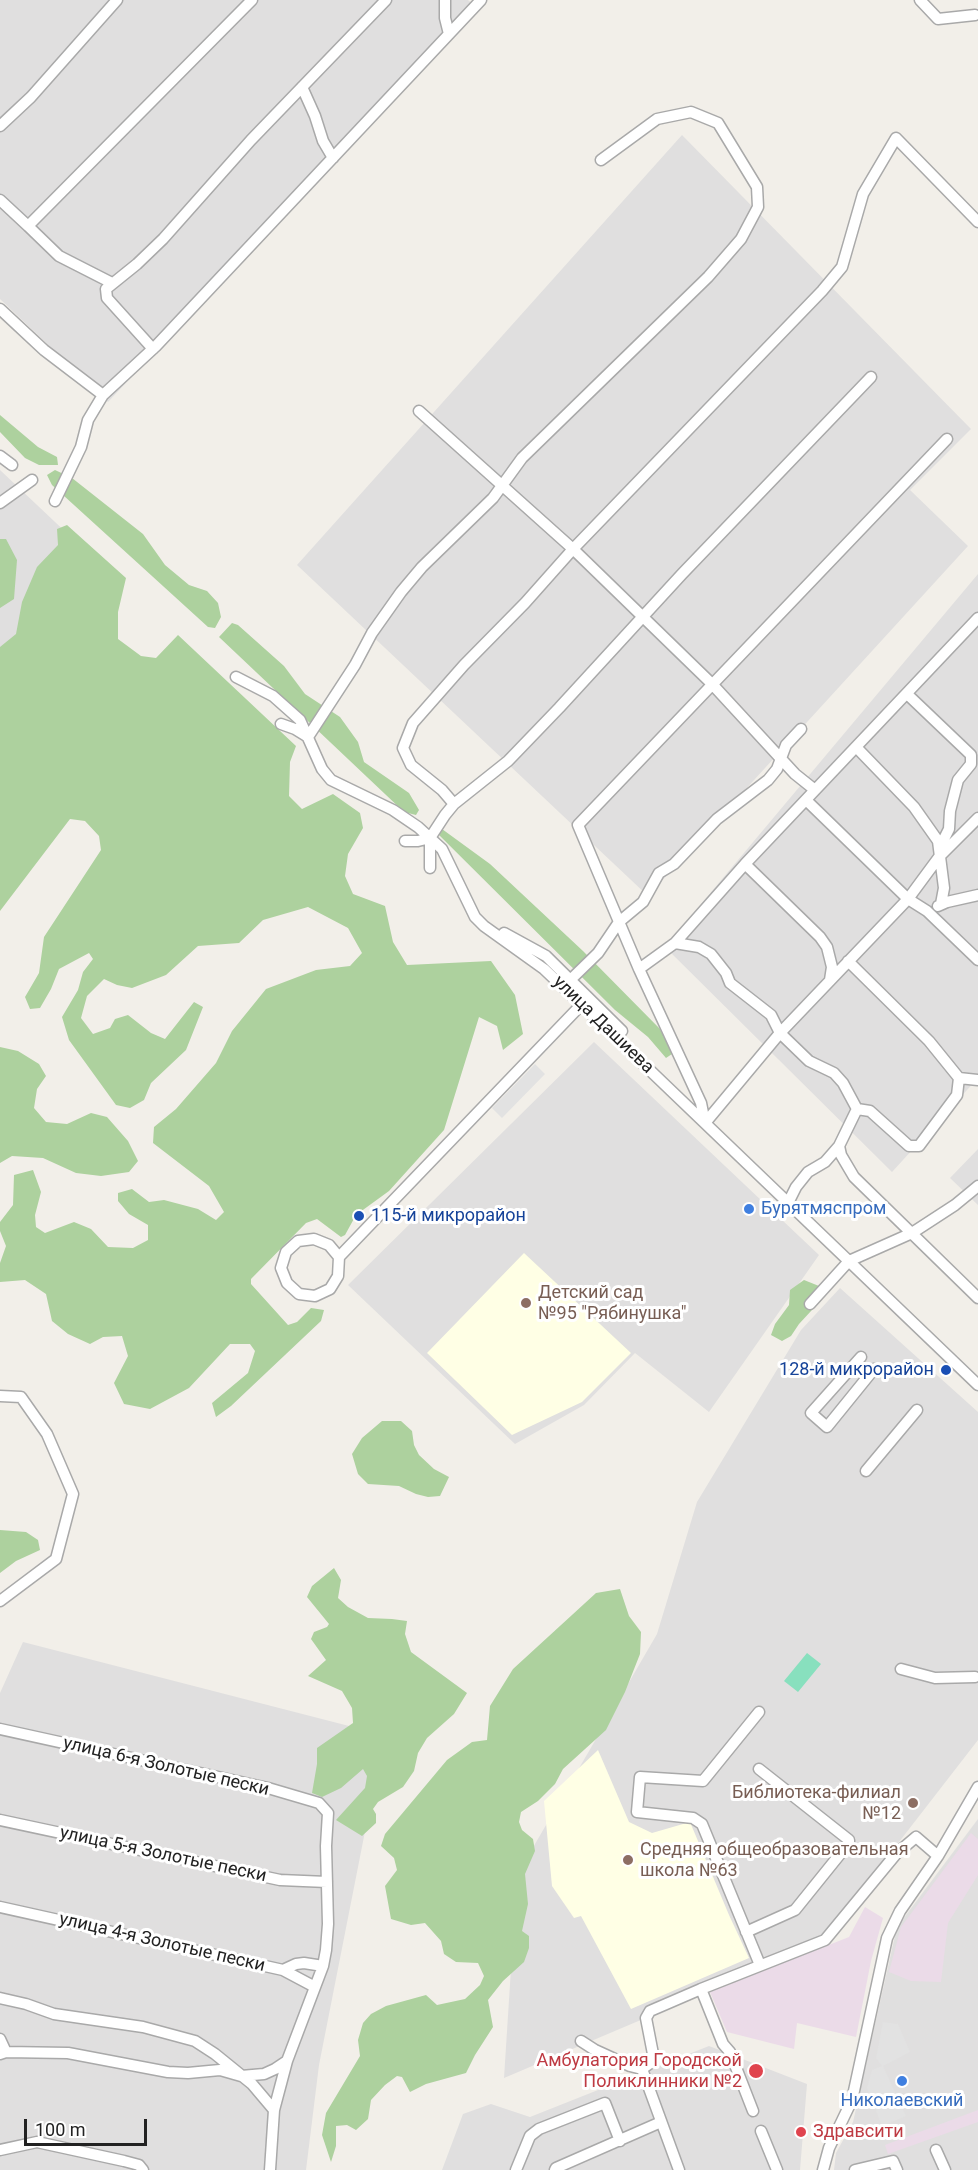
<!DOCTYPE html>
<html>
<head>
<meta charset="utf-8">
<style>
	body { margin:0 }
	#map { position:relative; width:978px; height:2170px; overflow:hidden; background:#f2efe9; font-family:Roboto,sans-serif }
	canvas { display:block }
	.scale { position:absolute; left:24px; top:2119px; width:123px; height:27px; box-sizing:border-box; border:3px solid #222; border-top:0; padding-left:8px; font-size:18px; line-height:21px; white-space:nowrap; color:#222; -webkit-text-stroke:4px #fff; paint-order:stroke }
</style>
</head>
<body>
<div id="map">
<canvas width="978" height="2170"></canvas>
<div class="scale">100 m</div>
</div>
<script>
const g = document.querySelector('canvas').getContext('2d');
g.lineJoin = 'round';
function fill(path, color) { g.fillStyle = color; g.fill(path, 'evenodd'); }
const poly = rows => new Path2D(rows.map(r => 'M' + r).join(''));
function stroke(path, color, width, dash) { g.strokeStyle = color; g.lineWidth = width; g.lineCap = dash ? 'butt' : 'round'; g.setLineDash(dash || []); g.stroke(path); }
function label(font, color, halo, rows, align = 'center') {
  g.font = font + ' Roboto,sans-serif'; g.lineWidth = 6; g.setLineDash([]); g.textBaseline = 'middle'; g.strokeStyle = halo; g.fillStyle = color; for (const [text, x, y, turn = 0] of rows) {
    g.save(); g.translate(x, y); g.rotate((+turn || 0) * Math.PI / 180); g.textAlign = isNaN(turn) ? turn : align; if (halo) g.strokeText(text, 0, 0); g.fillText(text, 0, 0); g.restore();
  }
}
fill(poly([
	[0,0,468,0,478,9,108,402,0,299],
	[682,135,971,429,910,490,968,546,648,896,297,565],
	[0,470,91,556,0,652],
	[978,574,978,1078,892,1172,665,947],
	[594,1042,819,1255,709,1412,635,1353,584,1405,515,1444,348,1285],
	[978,1149,978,1205,950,1178],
	[840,1288,978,1412,978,1740,820,1944,504,2078,517,1875,657,1634,697,1502,801,1330],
	[23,1642,384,1735,319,2065,306,2170,0,2170,0,1693],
	[978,1819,978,2170,834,2170,836,2153,853,2122,897,1927],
	[709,2046,807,2084,800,2170,442,2170,463,2114,491,2104,530,2117]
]), '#e0dfdf');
fill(poly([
	[971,1833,978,1839,978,1875,948,1923,941,1982,911,1981,889,1972,901,1927],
	[865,1907,883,1918,871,1961,856,2037,797,2023,794,2049,727,2032,710,1992,849,1937],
	[978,2110,978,2122,888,2154,885,2145]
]), '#ebdbe8');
fill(poly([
	[524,1253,631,1353,582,1402,512,1435,427,1353],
	[598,1750,629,1822,652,1833,690,1822,729,1915,749,1958,631,2009,581,1916,574,1918,552,1886,544,1801]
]), '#ffffe5');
fill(poly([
	[0,415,38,447,57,457,58,465,39,465,25,458,0,432],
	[55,470,72,478,143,534,165,565,189,585,207,591,218,603,221,617,215,628,208,627,52,485,47,475],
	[67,525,126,578,118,612,118,639,141,656,156,658,178,635,296,746,290,762,289,796,302,809,333,794,360,813,363,828,348,854,345,876,353,894,385,906,393,942,407,965,491,961,515,995,523,1034,503,1050,497,1026,479,1017,444,1130,389,1191,356,1215,345,1235,341,1237,317,1219,306,1223,251,1279,251,1284,288,1325,297,1322,311,1308,324,1310,321,1321,231,1406,216,1417,212,1403,248,1373,255,1351,250,1344,230,1344,189,1388,150,1409,124,1404,114,1383,128,1356,122,1336,103,1337,90,1344,68,1334,52,1321,46,1294,25,1280,0,1282,0,1263,6,1246,0,1231,0,1222,13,1205,14,1175,33,1170,41,1192,35,1215,36,1227,45,1233,74,1222,91,1229,108,1247,133,1248,148,1240,148,1225,129,1214,118,1201,118,1193,132,1189,149,1202,164,1200,198,1209,216,1220,224,1212,209,1186,153,1143,154,1127,176,1109,216,1063,232,1031,266,989,316,970,350,966,362,953,348,928,308,907,263,920,239,943,198,946,166,975,132,988,117,985,104,979,87,996,81,1018,93,1034,110,1028,115,1019,128,1015,151,1033,165,1039,194,1002,203,1007,186,1050,151,1083,144,1100,130,1108,116,1105,69,1040,62,1017,78,990,83,972,93,959,89,953,59,969,51,989,40,1008,30,1009,25,997,39,973,44,937,101,850,99,836,85,821,70,819,0,911,0,647,16,634,22,602,37,567,58,545,57,529],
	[0,539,6,539,17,560,14,599,0,608],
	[232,623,238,625,284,666,305,694,340,717,358,742,364,762,409,793,419,810,416,815,404,812,219,637],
	[442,829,490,864,583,951,660,1029,672,1054,666,1058,648,1037,615,1010,439,835],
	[0,1047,18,1051,39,1064,46,1076,37,1089,34,1108,46,1122,67,1124,91,1113,107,1117,128,1141,138,1161,129,1172,101,1176,76,1173,43,1158,12,1156,0,1163],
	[804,1280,819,1286,824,1297,799,1324,791,1336,782,1341,771,1335,775,1324,789,1305,790,1290],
	[382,1421,401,1421,412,1431,414,1445,419,1455,434,1469,449,1477,440,1496,428,1497,416,1494,399,1486,368,1484,358,1474,352,1454,362,1438],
	[0,1530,26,1532,38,1540,40,1550,16,1561,0,1573],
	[334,1568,341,1580,338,1598,348,1607,368,1618,392,1619,407,1621,405,1634,411,1652,467,1693,454,1714,427,1738,418,1753,414,1771,403,1787,378,1802,373,1809,376,1814,376,1823,362,1836,336,1820,365,1788,367,1776,363,1769,341,1788,322,1797,312,1793,317,1764,317,1748,353,1723,352,1708,342,1691,308,1676,326,1660,311,1639,314,1632,327,1627,329,1624,307,1597,312,1586],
	[620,1589,629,1616,641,1632,640,1654,625,1692,606,1730,563,1769,555,1784,538,1801,521,1812,519,1822,522,1830,533,1839,535,1851,525,1874,528,1904,522,1931,529,1936,529,1948,524,1962,503,1981,488,2000,493,2027,475,2055,466,2073,426,2084,410,2092,402,2077,397,2076,385,2085,371,2100,368,2119,356,2130,347,2125,336,2126,336,2146,331,2162,322,2135,326,2113,360,2056,358,2040,363,2023,371,2014,386,2006,426,1995,437,2005,465,1999,480,1985,484,1976,478,1963,456,1962,444,1954,441,1941,425,1923,411,1925,391,1919,385,1886,397,1870,394,1858,381,1846,385,1834,447,1760,472,1742,487,1740,490,1706,513,1669,596,1593]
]), '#add19e');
fill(poly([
	[807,1653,821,1664,798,1692,784,1681]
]), '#88e0be');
fill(poly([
	[535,1064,545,1074,502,1118,492,1108],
	[883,2022,898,2024,910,2052,883,2066,906,2116,882,2126,867,2088,872,2070,882,2066,876,2058]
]), '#e2e2e2');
const minor = poly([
	[445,0,445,18,449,34],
	[920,0,938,19,975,15],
	[302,87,315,116,323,141,333,158],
	[0,126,31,97,117,0],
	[0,200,28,226,252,0],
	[28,226,59,256,112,283],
	[0,309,44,350,103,395,156,346,481,0],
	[153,349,107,298,106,289,137,264,163,239,251,140,386,0],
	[419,411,573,549,643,617,712,684,795,774,815,790],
	[0,456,12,465],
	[55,501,81,447,88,420,103,395],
	[0,503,32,480],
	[236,677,273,696,300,720,322,769,331,780,393,810,418,827,442,849,475,917,484,926,544,969,563,987,978,1385],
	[907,694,971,755,971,764,958,780,950,811,949,829,939,849],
	[281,724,295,729,308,737,355,665,372,633,401,592,422,567,493,498,522,458,708,277,741,239,758,207,757,187,718,123,691,112,657,119,601,160],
	[856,747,914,807,938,841,944,888,941,904],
	[806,800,908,899,927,911,978,960],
	[454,804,442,790,411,765,403,748,413,723,464,665,525,603,573,549,822,291,842,267,863,194,896,138,978,222],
	[405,841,418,841,430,838],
	[745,864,820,937,827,947,832,967,830,980],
	[430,868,430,838,445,815,454,804,508,761,559,708,682,574,871,377],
	[938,906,947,902,978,895],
	[504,933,546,956,622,1031],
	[675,943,699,947,711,954,726,973,730,983,771,1015,780,1033,809,1061,834,1073,843,1083,857,1109],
	[848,961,929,1041,959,1078],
	[639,969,675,943,745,864,978,618],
	[563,987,598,953,619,922,643,902,659,873,674,864,717,819,768,780,777,769,786,745,801,729],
	[705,1123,701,1103,639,969,578,825,947,439],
	[705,1123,780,1033,908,899,939,857,978,818],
	[839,1146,841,1155,854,1177,978,1298],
	[788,1203,796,1187,808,1172,825,1162,839,1146,857,1109,870,1111,909,1146,919,1146,957,1095,959,1078,978,1080],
	[339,1257,329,1245,314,1239,298,1241,286,1252,281,1268,287,1283,299,1294,315,1296,330,1289,338,1276,339,1257,582,1004],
	[810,1304,849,1261,912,1233,955,1205,978,1186],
	[861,1357,811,1413,827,1427,874,1369],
	[0,1396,21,1397,47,1434,73,1494,56,1559,0,1601],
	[866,1471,917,1410],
	[901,1669,935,1678,975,1677],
	[759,1712,703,1781,640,1777,637,1812,693,1818,702,1824,760,1965],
	[0,1729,268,1788,319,1803,328,1813,326,1846,328,1924,326,1950,323,1966,287,2061,275,2069,264,2074,241,2076,220,2070,188,2073,168,2072,68,2053,6,2052,0,2054],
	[0,1820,280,1880,327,1882],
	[0,1907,283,1970,296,1964,304,1963,323,1966],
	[746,1932,795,1910,849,1843,849,1840,759,1769],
	[283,1970,315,1987],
	[0,1998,26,2004,54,2014,143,2027,195,2041,215,2054,252,2084,274,2110],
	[0,2039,6,2052],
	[581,2041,595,2050,630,2066,642,2069],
	[753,2111,730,2052,723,2044,701,1989,825,1940,896,1854,916,1837,938,1856],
	[761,2131,777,2170],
	[0,2150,37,2142,124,2161,139,2165,143,2170],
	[936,2150,945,2170],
	[270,2170,274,2110,287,2061],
	[516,2170,530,2136,539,2129,605,2103,620,2141],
	[555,2170,556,2168,661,2122],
	[679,2170,642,2069,652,2062,653,2054,646,2018,650,2011,701,1989],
	[823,2170,829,2148,852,2100,887,1938,900,1911,938,1856,978,1787],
	[855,2170,893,2161,897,2170]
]);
stroke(minor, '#a9a9a9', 13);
stroke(minor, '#fff', 10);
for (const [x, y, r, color] of [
	[749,1209,6,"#3f7fe0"],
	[359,1216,6,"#1a4fb4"],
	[526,1303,6,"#8d6e63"],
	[946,1370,6,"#1a4fb4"],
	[913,1803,6,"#8d6e63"],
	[628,1860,6,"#8d6e63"],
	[756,2071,8,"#e0444e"],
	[902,2081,6,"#3f7fe0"],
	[801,2132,6,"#e0444e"]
]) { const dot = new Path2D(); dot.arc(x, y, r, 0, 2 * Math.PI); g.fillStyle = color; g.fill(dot); stroke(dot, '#fff', 2); }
label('18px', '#222', '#fff', [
	["улица Дашиева",603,1025,44],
	["улица 6-я Золотые пески",166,1767,13],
	["улица 5-я Золотые пески",163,1855,12],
	["улица 4-я Золотые пески",162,1943,13]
]);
label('18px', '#366cbe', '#fff', [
	["Бурятмяспром",761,1209],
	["Николаевский",902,2101,"center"]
], 'left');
label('18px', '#164399', '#fff', [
	["115-й микрорайон",371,1216],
	["128-й микрорайон",934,1370,"right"]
], 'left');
label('18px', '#785e54', '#fff', [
	["Детский сад",538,1293],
	["№95 \"Рябинушка\"",538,1314],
	["Библиотека-филиал",901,1793,"right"],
	["№12",901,1814,"right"],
	["Средняя общеобразовательная",640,1850],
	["школа №63",640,1871]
], 'left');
label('18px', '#be3a42', '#fff', [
	["Амбулатория Городской",742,2061],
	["Поликлинники №2",742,2082],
	["Здравсити",813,2132,"left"]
], 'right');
</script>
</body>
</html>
